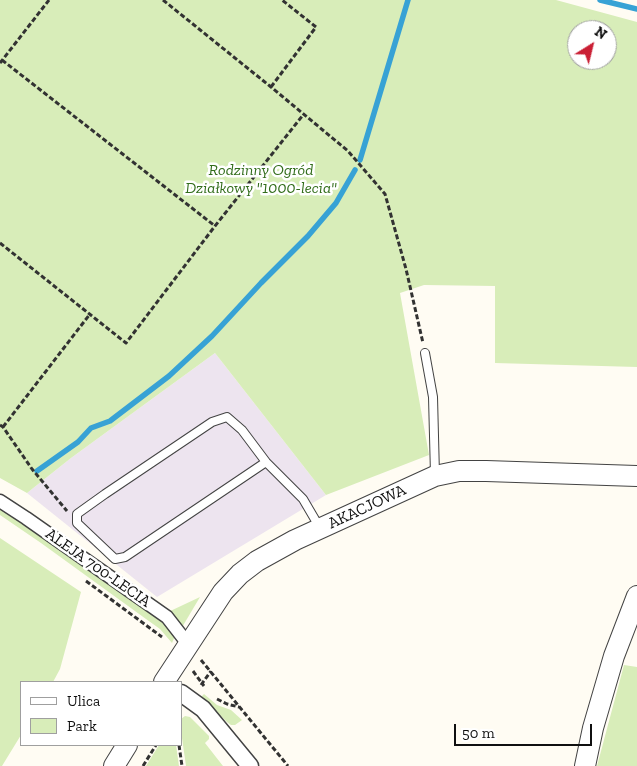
<!DOCTYPE html>
<html>
<head>
<meta charset="utf-8">
<style>
	body { margin:0 }
	#map { position:relative; width:637px; height:766px; overflow:hidden; background:#fffcf3; font-family:"Zilla Slab",serif }
	canvas { display:block }
	.legend { position:absolute; left:20px; top:681px; width:162px; height:65px; box-sizing:border-box; background:#fff; border:1px solid #9f9f9f; margin:0; padding:6px 9px; list-style:none; font-size:15px; color:#101010 }
	.legend li { display:flex; align-items:center; gap:10px; height:25px }
	.legend b { width:25px; border:1px solid #9f9f9f }
	.north { position:absolute; left:567px; top:20px; width:50px; height:50px; box-sizing:border-box; background:#fff; border:1px solid #9f9f9f; border-radius:50%; rotate:36deg; font-size:14px; font-weight:700; line-height:20px; text-align:center; color:#101010 }
	.north::after { content:''; display:block; margin:auto; width:18px; height:22px; background:#ca1f34; clip-path:polygon(50% 0,100% 100%,50% 72%,0 100%) }
	.scale { position:absolute; left:454px; top:724px; width:138px; height:22px; box-sizing:border-box; border:2px solid #101010; border-top:0; padding-left:6px; font-size:15px; line-height:18px; white-space:nowrap; color:#101010; -webkit-text-stroke:4px #fff; paint-order:stroke }
</style>
</head>
<body>
<div id="map">
<canvas width="637" height="766"></canvas>
<ul class="legend">
<li><b style="height:6px;background:#fff"></b>Ulica</li>
<li><b style="height:14px;background:#d8edb9"></b>Park</li>
</ul>
<div class="north">N</div>
<div class="scale">50 m</div>
</div>
<script>
const g = document.querySelector('canvas').getContext('2d');
g.lineJoin = 'round';
function fill(path, color) { g.fillStyle = color; g.fill(path, 'evenodd'); }
const poly = rows => new Path2D(rows.map(r => 'M' + r).join(''));
function stroke(path, color, width, dash) { g.strokeStyle = color; g.lineWidth = width; g.lineCap = dash ? 'butt' : 'round'; g.setLineDash(dash || []); g.stroke(path); }
function label(font, color, halo, rows, align = 'center') {
  g.font = font + ' "Zilla Slab",serif'; g.lineWidth = 5; g.setLineDash([]); g.textBaseline = 'middle'; g.strokeStyle = halo; g.fillStyle = color; for (const [text, x, y, turn = 0] of rows) {
    g.save(); g.translate(x, y); g.rotate((+turn || 0) * Math.PI / 180); g.textAlign = isNaN(turn) ? turn : align; if (halo) g.strokeText(text, 0, 0); g.fillText(text, 0, 0); g.restore();
  }
}
fill(poly([
	[215,353,326,495,157,597,27,493,71,458]
]), '#ede4ef');
fill(poly([
	[0,0,556,0,637,22,637,367,495,363,495,286,424,285,400,293,429,455,326,495,215,353,71,458,27,493,0,478],
	[577,30,607,30,607,60,577,60],
	[0,505,160,619,175,636,172,643,160,629,146,619,41,543,0,515],
	[0,538,81,592,60,669,53,682,21,682,21,735,2,766,0,766],
	[200,597,181,629,166,613],
	[624,665,637,667,637,766,597,766],
	[204,694,217,705,231,710,242,720,235,725,231,725,227,722,201,697],
	[185,716,190,717,209,736,209,739,205,743,223,766,186,766,181,731,181,719],
	[159,745,176,745,179,766,146,766]
]), '#d8edb9');
stroke(poly([
	[600,0,637,9],
	[360,160,408,0],
	[37,471,78,442,91,428,110,421,169,376,212,336,261,283,308,236,336,203,355,170]
]), '#37a2d5', 5.5);
const service = poly([
	[425,353,433,397,435,475],
	[266,462,125,557,115,559,77,523,77,514,105,494,212,422,227,417,242,430,266,462,303,499,320,528]
]);
const pedestrian = poly([
	[0,501,26,518,167,617,188,644]
]);
const minor = poly([
	[181,693,203,709,250,766]
]);
const tertiary = poly([
	[164,682,223,592,240,574,257,561,295,540,435,476,459,471,486,471,637,476],
	[114,766,127,745],
	[585,766,593,728,614,656,637,596]
]);
stroke(service, '#434343', 10);
stroke(pedestrian, '#434343', 15);
stroke(minor, '#434343', 19);
stroke(tertiary, '#434343', 22);
stroke(poly([
	[163,0,271,87,348,151,385,194,406,269,423,343],
	[2,60,215,226],
	[0,63,49,0],
	[271,87,316,27,282,0],
	[0,243,126,343,215,226,303,115],
	[0,425,3,427,32,469,67,511],
	[3,427,90,314],
	[86,581,162,637],
	[201,660,288,766],
	[193,671,204,686],
	[201,685,211,671],
	[217,699,227,704,239,707],
	[179,745,182,766],
	[143,766,156,745]
]), '#323232', 3, [5, 2.5]);
stroke(service, '#fff', 8);
stroke(pedestrian, '#fff', 12);
stroke(minor, '#fff', 16);
stroke(tertiary, '#fff', 20);
label('italic 16px', '#326d1b', '#fff', [
	["Rodzinny Ogród",261,170],
	["Działkowy \"1000-lecia\"",261,188]
]);
label('16px', '#101010', '#fff', [
	["AKACJOWA",367,507,-25],
	["ALEJA 700-LECIA",98,568,35]
]);
</script>
</body>
</html>
